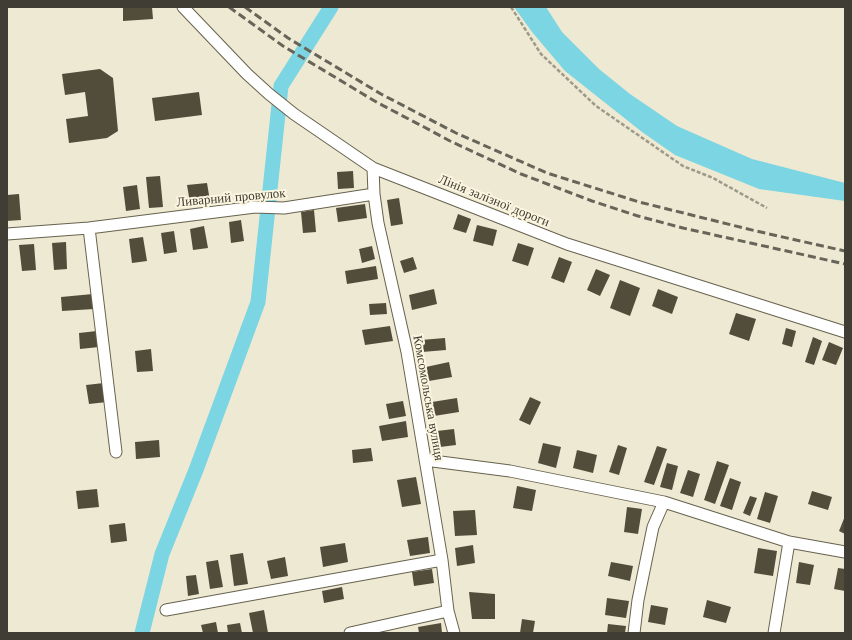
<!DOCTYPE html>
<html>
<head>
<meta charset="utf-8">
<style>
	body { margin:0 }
	#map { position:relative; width:852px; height:640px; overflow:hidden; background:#eee9d3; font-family:"Libre Baskerville",serif }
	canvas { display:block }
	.frame { position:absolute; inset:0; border:8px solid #3f3d34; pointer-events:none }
</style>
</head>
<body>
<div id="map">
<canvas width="852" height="640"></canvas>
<div class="frame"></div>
</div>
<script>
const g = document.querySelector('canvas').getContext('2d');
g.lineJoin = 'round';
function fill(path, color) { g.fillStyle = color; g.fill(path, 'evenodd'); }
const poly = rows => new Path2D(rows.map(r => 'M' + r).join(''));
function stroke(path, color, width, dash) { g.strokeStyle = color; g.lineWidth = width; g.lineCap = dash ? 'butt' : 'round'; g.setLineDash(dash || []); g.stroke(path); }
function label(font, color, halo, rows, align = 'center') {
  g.font = font + ' "Libre Baskerville",serif'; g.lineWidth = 4; g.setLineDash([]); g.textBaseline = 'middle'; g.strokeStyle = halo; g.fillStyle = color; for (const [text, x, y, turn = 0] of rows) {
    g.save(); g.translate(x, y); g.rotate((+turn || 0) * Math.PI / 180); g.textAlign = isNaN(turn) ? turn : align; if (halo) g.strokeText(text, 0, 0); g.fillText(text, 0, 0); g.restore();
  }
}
fill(poly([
	[514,7,546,7,562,32,599,69,630,94,677,126,752,159,845,183,845,201,759,189,675,155,642,132,565,71,532,32]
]), '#7bd5e2');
stroke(poly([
	[142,633,162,554,196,470,258,302,281,86,331,7]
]), '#7bd5e2', 15);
fill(poly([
	[123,7,152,7,153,19,123,21],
	[100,69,113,78,118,131,107,138,69,143,66,119,88,116,85,92,65,95,62,74],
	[199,92,202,115,155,121,152,98],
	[353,171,354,188,338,189,337,172],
	[160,176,163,207,149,208,146,177],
	[207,183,210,201,190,203,187,185],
	[137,185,140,209,126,211,123,187],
	[19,194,21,220,7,221,7,195],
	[399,198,403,224,391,226,387,200],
	[365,204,367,218,338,222,336,208],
	[314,210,316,232,303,233,301,212],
	[458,214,471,219,466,233,453,229],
	[241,220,244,241,231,243,229,222],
	[477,225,497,230,493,246,473,241],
	[204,226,208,248,193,250,190,229],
	[174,231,177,252,164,254,161,233],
	[143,237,147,261,132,263,129,239],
	[66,242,67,269,54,270,52,243],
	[518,243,534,248,528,266,512,261],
	[34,244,36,270,22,271,19,245],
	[372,246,375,259,362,263,359,249],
	[413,257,417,269,404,273,400,261],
	[559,257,572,262,564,283,551,278],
	[376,266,378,279,347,284,345,271],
	[596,269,610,275,600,296,587,290],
	[620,280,640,288,630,316,610,308],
	[434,289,437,304,412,310,409,295],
	[658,289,678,297,672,314,652,306],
	[93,294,94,309,62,311,61,297],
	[386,303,387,314,370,315,369,304],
	[736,313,756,319,749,341,729,334],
	[390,326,393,341,365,345,362,330],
	[786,328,796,331,792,347,782,344],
	[97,331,99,347,80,349,79,333],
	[813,337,822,341,814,365,805,362],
	[445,338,446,350,422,352,421,340],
	[829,342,843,348,836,365,822,360],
	[151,349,153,371,137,372,135,351],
	[449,362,452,377,429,381,426,367],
	[104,383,107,402,89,404,86,385],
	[530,397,541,402,530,425,519,420],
	[457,398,459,412,434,416,432,402],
	[403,401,406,416,389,419,386,404],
	[406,421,408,437,382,441,379,426],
	[454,429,456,445,440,447,437,431],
	[159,440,160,457,136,459,135,442],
	[543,443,561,447,556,468,538,463],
	[618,445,627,448,619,475,609,472],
	[657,446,667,449,654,485,644,482],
	[371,448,373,461,353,463,352,450],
	[577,450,597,455,593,473,573,468],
	[717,461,729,465,715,504,704,500],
	[667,463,678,466,672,490,660,487],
	[688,470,700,474,693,497,680,493],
	[416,477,421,504,402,507,397,480],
	[730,478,741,482,732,510,720,506],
	[517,486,536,490,532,511,513,508],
	[97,489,99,507,78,509,76,491],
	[812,491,832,497,828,510,808,504],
	[765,492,778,496,770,523,757,519],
	[750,496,757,498,750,516,743,513],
	[627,507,642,509,638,534,624,532],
	[475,510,477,535,455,536,453,511],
	[845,516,845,534,839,531],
	[125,523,127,541,111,543,109,525],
	[428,537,430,553,410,556,407,540],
	[345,543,348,562,323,567,320,547],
	[473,545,475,563,457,566,455,548],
	[758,548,777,551,773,576,754,573],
	[243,553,248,584,234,586,230,555],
	[285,557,288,576,271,579,267,561],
	[218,560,223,587,210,589,206,562],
	[611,562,633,566,630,581,608,576],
	[799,562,814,565,810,585,796,583],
	[838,568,845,569,845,591,834,589],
	[432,569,434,583,414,586,412,572],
	[196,575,199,594,188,596,186,576],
	[342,587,344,599,324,603,322,591],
	[469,592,495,594,495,619,472,619],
	[607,598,629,601,626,618,605,615],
	[707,600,731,607,726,623,703,617],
	[651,605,668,608,665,625,648,622],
	[264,610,268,633,253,633,249,613],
	[522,619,535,621,533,633,520,633],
	[216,622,218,633,203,633,201,625],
	[240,623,242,633,228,633,227,625],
	[441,623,442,633,419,633,418,627],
	[608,624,626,626,625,633,607,633]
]), '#524d3a');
const street = poly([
	[183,7,247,74,269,94,294,114,373,168,567,244,845,332],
	[373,168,374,194,378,223,407,352,442,560,448,611,454,633],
	[89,228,116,452],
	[7,234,89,228,255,207,284,208,374,194],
	[425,460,510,471,664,502,789,542,845,552],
	[166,610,442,560],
	[350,633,448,611],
	[634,633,638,600,653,527,664,502],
	[774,633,789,542]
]);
stroke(street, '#67624e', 13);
stroke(poly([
	[511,7,541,54,596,106,683,166,713,178,767,208]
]), '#9e9a8a', 2.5, [4, 2]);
stroke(street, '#fff', 11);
stroke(poly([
	[229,7,283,46,378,103,424,127,450,141,521,174,592,201,638,216,683,228,845,264],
	[245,7,288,38,381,94,456,133,547,173,639,202,756,231,845,251]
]), '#676559', 3, [8, 4]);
label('13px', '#3f3d34', '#fcf6e0', [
	["Ливарний провулок",231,198,-5],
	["Лінія залізної дороги",494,201,22],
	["Комсомольська вулиця",428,398,80]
]);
</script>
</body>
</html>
